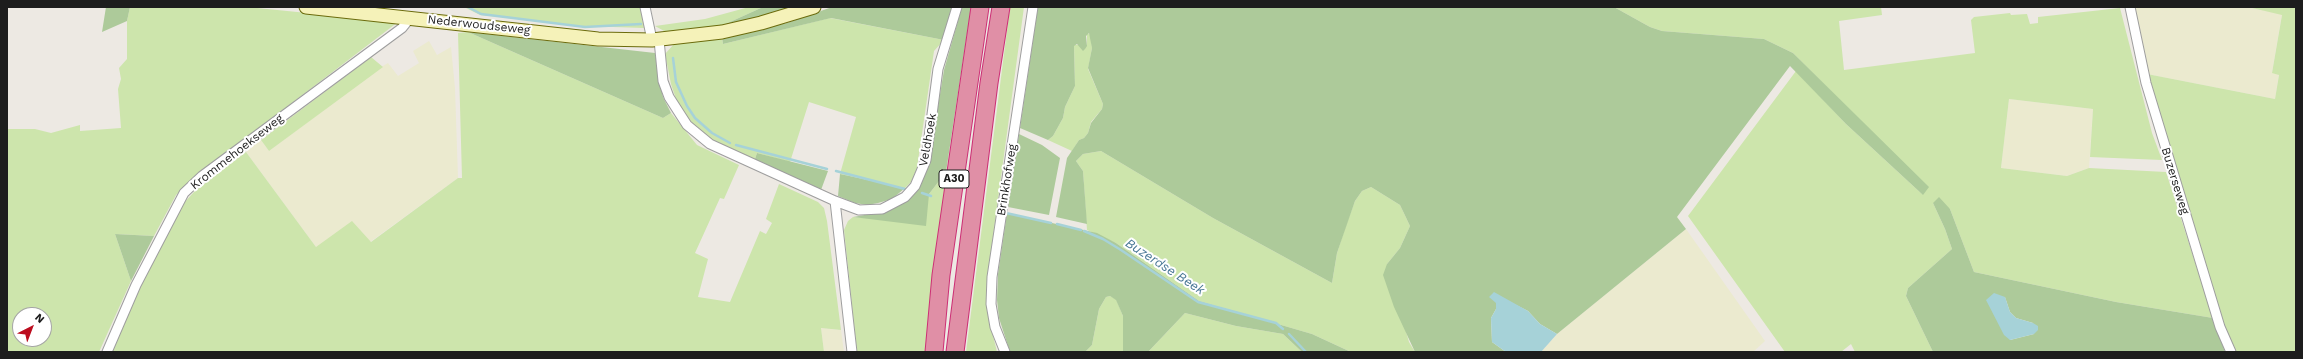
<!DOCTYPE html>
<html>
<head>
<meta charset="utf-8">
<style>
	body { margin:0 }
	#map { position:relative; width:2303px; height:359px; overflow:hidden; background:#ede9e3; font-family:"Work Sans",sans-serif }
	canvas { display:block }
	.frame { position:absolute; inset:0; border:8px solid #1d1d1d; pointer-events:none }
	.north { position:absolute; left:12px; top:307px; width:40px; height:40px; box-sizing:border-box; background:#fff; border:1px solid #a5a5a5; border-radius:50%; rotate:42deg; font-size:11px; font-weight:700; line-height:16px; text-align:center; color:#1d1d1d }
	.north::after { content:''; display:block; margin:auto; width:14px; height:18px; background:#bc0d1f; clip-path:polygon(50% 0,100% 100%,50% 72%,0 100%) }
</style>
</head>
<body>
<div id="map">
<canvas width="2303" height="359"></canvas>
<div class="frame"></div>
<div class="north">N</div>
</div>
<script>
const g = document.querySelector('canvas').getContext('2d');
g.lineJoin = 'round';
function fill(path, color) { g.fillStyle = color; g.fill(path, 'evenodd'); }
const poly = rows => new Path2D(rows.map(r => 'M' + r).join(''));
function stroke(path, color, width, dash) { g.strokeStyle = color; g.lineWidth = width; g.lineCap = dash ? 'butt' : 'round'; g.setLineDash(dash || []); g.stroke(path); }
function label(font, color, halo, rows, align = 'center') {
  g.font = font + ' "Work Sans",sans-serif'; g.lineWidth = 4; g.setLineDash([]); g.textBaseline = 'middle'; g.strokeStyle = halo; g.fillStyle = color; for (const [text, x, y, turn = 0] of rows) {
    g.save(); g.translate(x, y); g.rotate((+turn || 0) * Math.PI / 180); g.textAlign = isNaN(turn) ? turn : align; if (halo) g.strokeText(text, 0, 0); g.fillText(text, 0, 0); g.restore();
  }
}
fill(poly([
	[2132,7,2248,7,2282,14,2272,72,2279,74,2275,99,2147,74],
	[429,41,437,55,451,47,455,88,458,178,370,242,316,247,246,152,261,140,269,151,376,70,388,63,398,76,419,63,413,51],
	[2009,99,2093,109,2089,168,2067,176,2001,168],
	[1686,229,1765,341,1753,352,1541,352,1557,334],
	[821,328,841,330,844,352,824,352]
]), '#ebeacf');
fill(poly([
	[130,7,247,7,398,22,199,174,176,195,154,236,115,234,131,281,99,352,7,352,7,129,35,129,51,133,80,125,80,131,121,128,118,89,121,79,119,68,127,59,127,21],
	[20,315,44,315,44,339,20,339],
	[464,7,640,7,644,28,582,26,480,15],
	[749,7,763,7,719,27,666,32,655,26,705,19],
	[1010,7,1024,7,987,281,986,300,989,319,997,352,966,352],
	[1614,7,1881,7,1882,15,1839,21,1844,70,1975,53,1971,20,1974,17,2010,13,2011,15,2027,14,2030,24,2038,23,2038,17,2120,8,2152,133,2162,160,2090,157,2093,109,2009,99,2001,168,2067,176,2089,168,2166,172,2213,318,2116,302,1974,272,1950,209,1933,203,1945,229,1952,249,1908,288,1906,296,1933,352,1855,352,1851,344,1841,352,1785,352,1688,216,1796,71,1846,124,1923,195,1875,136,1793,53,1764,39,1662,31,1650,27],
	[2248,7,2296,7,2296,352,2233,352,2168,147,2147,74,2275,99,2279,75,2272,73,2282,15],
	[830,18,944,40,934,51,917,168,911,182,905,188,840,174,856,117,809,102,790,162,757,153,754,162,702,135,690,123,678,105,671,84,665,54,674,44,722,37,723,44],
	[468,32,663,118,671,113,697,145,739,165,724,199,720,198,695,253,708,259,698,297,730,302,760,231,766,234,772,223,766,219,779,184,818,202,824,208,827,221,841,330,821,328,824,352,111,352,165,234,181,206,194,192,246,152,316,247,352,221,371,242,458,178,462,178,458,33],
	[1087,33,1091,35,1092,48,1088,69,1103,104,1102,109,1091,122,1088,133,1084,138,1079,140,1072,151,1048,140,1053,136,1063,118,1065,107,1075,86,1074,45,1087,45],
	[371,57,383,67,269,151,261,140],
	[1101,151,1213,218,1332,283,1337,253,1346,225,1355,201,1362,191,1371,187,1400,205,1410,226,1400,248,1387,264,1409,342,1415,352,1351,352,1312,334,1199,301,1116,243,1087,230,1083,171,1076,161,1083,154],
	[946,172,927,352,857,352,844,230,848,221,853,217,864,218,929,194],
	[1110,296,1116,299,1123,316,1123,352,1085,352,1092,345,1099,309,1106,297],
	[1185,313,1236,326,1283,334,1302,352,1148,352]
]), '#cde5ac');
fill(poly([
	[106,7,130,7,127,21,102,32],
	[763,7,799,7,719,27],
	[832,7,954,7,944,40,831,18,723,44,722,37,787,23],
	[962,7,971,7,946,172,929,194,926,226,853,217,882,212,899,205,929,161,944,70],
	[1038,7,1614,7,1650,27,1662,31,1764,39,1793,53,1929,187,1923,195,1846,124,1790,66,1677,217,1686,229,1557,334,1540,324,1528,311,1508,301,1496,303,1496,309,1491,318,1492,342,1506,352,1415,352,1394,307,1383,275,1387,264,1400,248,1410,226,1400,205,1371,187,1362,191,1355,201,1337,253,1332,283,1213,218,1101,151,1083,154,1076,161,1083,171,1087,224,1056,217,1067,158,1079,140,1084,138,1088,133,1091,123,1102,109,1103,104,1088,68,1092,48,1089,33,1086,36,1087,46,1085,49,1083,51,1077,44,1074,46,1075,86,1065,107,1063,118,1053,136,1048,140,1020,128],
	[468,32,655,53,663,97,671,113,663,118],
	[1019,134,1042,145,1060,158,1049,215,1008,207],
	[757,153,828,171,821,190,754,162],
	[840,174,905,188,892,199,878,203,867,205,855,203,838,196],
	[1939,197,1950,209,1974,272,2116,302,2213,318,2225,352,1933,352,1906,296,1908,288,1952,249,1945,229,1933,203],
	[2005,297,2010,312,2016,318,2033,323,2034,334,2010,340],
	[1007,213,1097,233,1116,243,1199,301,1312,334,1351,352,1302,352,1283,334,1236,326,1185,313,1148,352,1123,352,1123,316,1116,300,1110,296,1106,297,1099,309,1092,345,1085,352,1010,352,999,318,997,300,998,274],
	[115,234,154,236,131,281]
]), '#adca9a');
fill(poly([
	[1494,292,1528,311,1540,324,1557,334,1541,352,1506,352,1492,342,1491,318,1496,309,1496,303,1489,297],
	[1994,293,2005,297,2010,312,2016,318,2033,323,2038,326,2038,330,2034,334,2010,340,2004,335,1986,300]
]), '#a6d2d8');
stroke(poly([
	[468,7,481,14,585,27,641,24],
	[673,58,676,82,687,106,695,118,712,133,730,143],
	[736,145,827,169],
	[836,171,905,189],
	[922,193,931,196],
	[1006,213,1051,223],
	[1057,224,1081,230],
	[1084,231,1103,239,1121,250,1198,302,1276,323,1283,329],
	[1289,334,1306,352]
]), '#a6d2d8', 2.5);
const street = poly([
	[645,7,652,40],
	[2130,7,2146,83,2220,327,2231,352],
	[659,40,663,81,669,97,687,125,710,144,835,201,852,352],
	[835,201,859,210,882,209,905,197,915,186,926,160,938,69,957,7],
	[107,352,136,285,184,193,202,176,402,28,410,18],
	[1005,352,995,327,991,304,992,277,1033,7]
]);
const secondary = poly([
	[306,7,598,39,652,40,722,32,761,23,814,7]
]);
const highway = poly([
	[934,352,941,275,980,7],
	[955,352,989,83,1001,7]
]);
stroke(street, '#9e9e9e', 11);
stroke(secondary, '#6b6b0c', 15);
stroke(highway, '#cc2f75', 19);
stroke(street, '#fff', 9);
stroke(secondary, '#f5f2b9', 13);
stroke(highway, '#e08fa6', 17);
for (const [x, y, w] of [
	[954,179,30]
]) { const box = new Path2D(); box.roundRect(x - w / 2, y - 9, w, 18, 3); g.fillStyle = '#fff'; g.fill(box); stroke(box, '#1d1d1d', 1); }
label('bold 11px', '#1d1d1d', null, [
	["A30",954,179]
]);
label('12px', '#1d1d1d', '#fff', [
	["Nederwoudseweg",479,25,6],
	["Veldhoek",928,140,-80],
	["Krommehoekseweg",237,152,-38],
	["Brinkhofweg",1007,180,-81],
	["Buzerseweg",2175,181,73]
]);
label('italic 13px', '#4a7896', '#fff', [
	["Buzerdse Beek",1165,267,33]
]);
</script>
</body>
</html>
